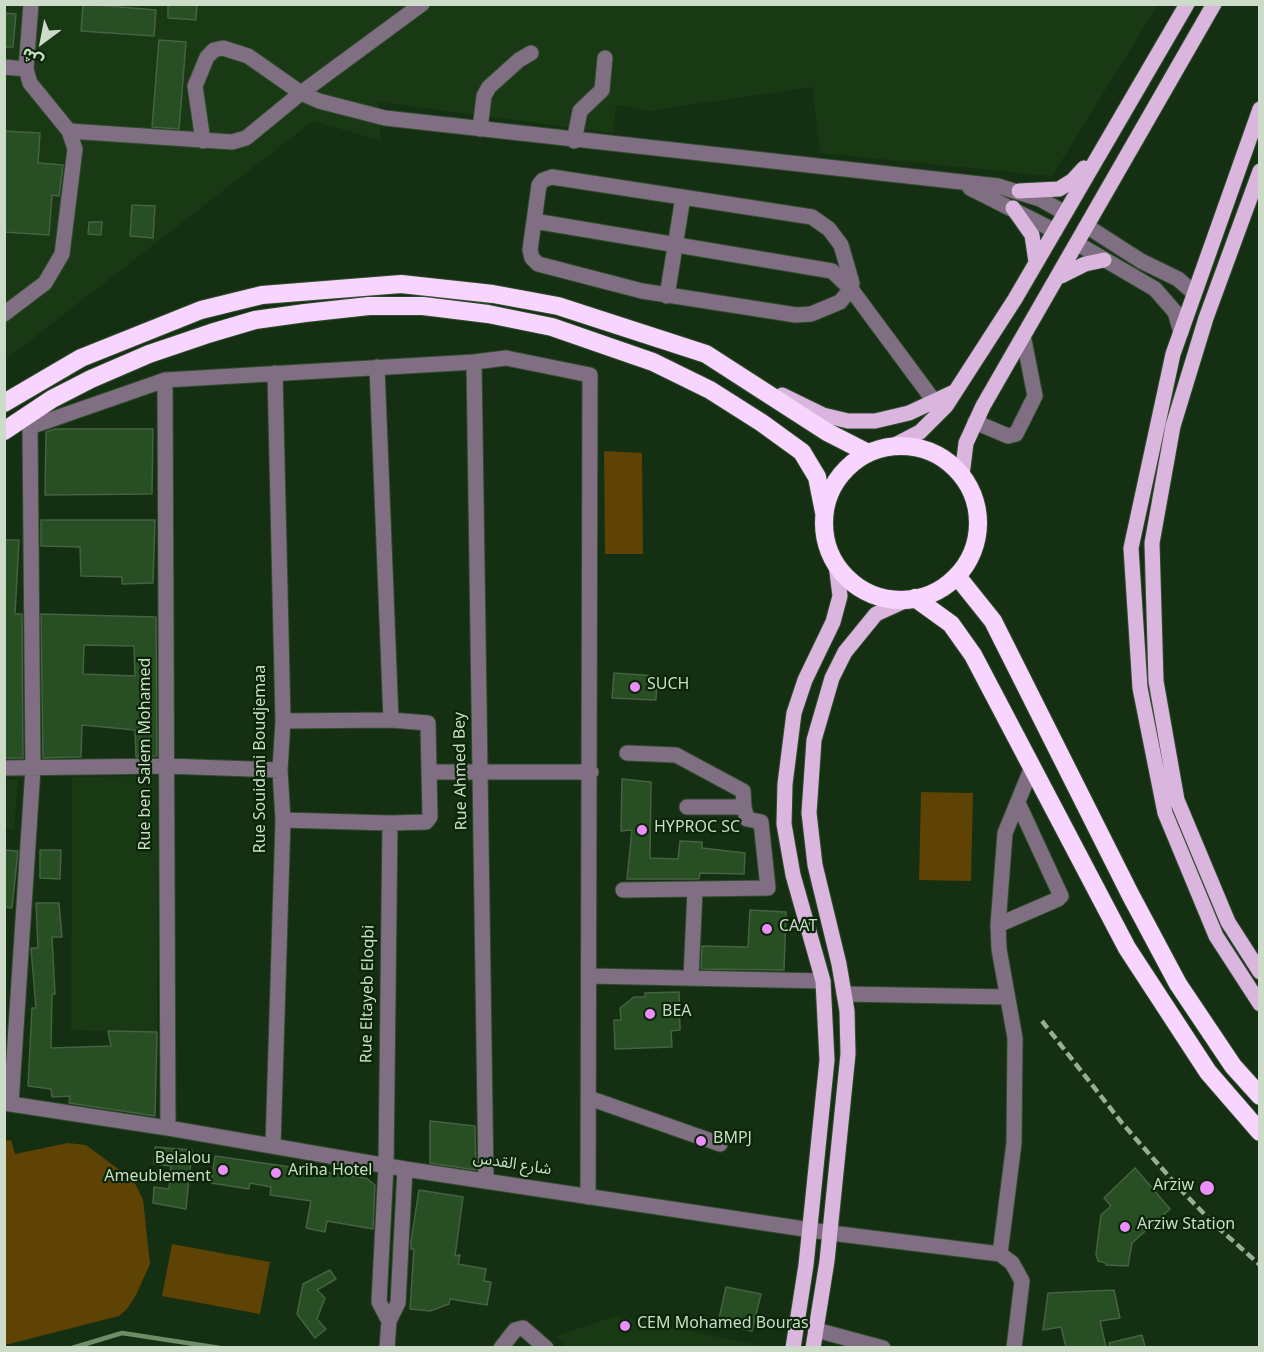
<!DOCTYPE html>
<html>
<head>
<meta charset="utf-8">
<style>
	body { margin:0 }
	#map { position:relative; width:1264px; height:1352px; overflow:hidden; background:#142f11; font-family:Georgia,"Noto Sans Arabic",serif }
	canvas { display:block }
	.frame { position:absolute; inset:0; border:6px solid #ccdcc9; pointer-events:none }
	.north { position:absolute; left:12px; top:12px; width:60px; height:60px; -webkit-text-stroke:4px #0a2507; paint-order:stroke; rotate:212deg; font-size:16px; font-weight:700; line-height:24px; text-align:center; color:#ccdcc9 }
	.north::after { content:''; display:block; margin:auto; width:21px; height:27px; background:#ccdcc9; clip-path:polygon(50% 0,100% 100%,50% 72%,0 100%) }
</style>
</head>
<body>
<div id="map">
<canvas width="1264" height="1352"></canvas>
<div class="frame"></div>
<div class="north">ش</div>
</div>
<script>
const g = document.querySelector('canvas').getContext('2d');
g.lineJoin = 'round';
function fill(path, color) { g.fillStyle = color; g.fill(path, 'evenodd'); }
const poly = rows => new Path2D(rows.map(r => 'M' + r).join(''));
function stroke(path, color, width, dash) { g.strokeStyle = color; g.lineWidth = width; g.lineCap = dash ? 'butt' : 'round'; g.setLineDash(dash || []); g.stroke(path); }
function label(font, color, halo, rows, align = 'center') {
  g.font = font + ' Georgia,"Noto Sans Arabic",serif'; g.lineWidth = 4.5; g.setLineDash([]); g.textBaseline = 'middle'; g.strokeStyle = halo; g.fillStyle = color; for (const [text, x, y, turn = 0] of rows) {
    g.save(); g.translate(x, y); g.rotate((+turn || 0) * Math.PI / 180); g.textAlign = isNaN(turn) ? turn : align; if (halo) g.strokeText(text, 0, 0); g.fillText(text, 0, 0); g.restore();
  }
}
fill(poly([
	[5,5,1158,5,1052,176,820,153,812,87,648,111,616,105,613,133,378,102,381,141,313,121,5,360],
	[158,776,157,1032,71,1030,72,777],
	[5,780,18,780,14,830,5,828],
	[615,1316,768,1347,566,1347,556,1336]
]), '#193915');
fill(poly([
	[604,451,642,453,643,554,605,554],
	[921,792,973,793,971,881,919,880],
	[11,1140,15,1154,68,1143,86,1145,133,1180,143,1199,150,1264,136,1295,127,1309,119,1316,5,1345,4,1141],
	[172,1244,270,1262,260,1314,162,1296]
]), '#5e4304');
stroke(poly([
	[72,1348,122,1333,220,1348]
]), '#6e8e6a', 4.5);
const building = poly([
	[83,4,156,10,154,36,81,31,83,4],
	[168,4,197,4,196,20,168,18,168,4],
	[4,13,16,14,13,47,4,47,4,13],
	[159,40,186,42,179,129,152,127,159,40],
	[4,131,40,133,38,163,63,165,59,196,52,195,49,235,4,232,4,131],
	[132,205,155,206,153,238,130,236,132,205],
	[89,222,102,222,101,235,88,234,89,222],
	[55,429,153,429,152,494,45,495,46,432,55,429],
	[41,520,155,520,153,583,122,584,122,577,81,576,80,547,41,546,41,520],
	[4,540,19,540,15,614,22,614,23,758,4,758,4,540],
	[41,614,156,617,157,756,136,757,135,730,82,725,81,757,43,758,41,614],
	[84,645,134,646,135,676,83,674,84,645],
	[614,673,657,676,656,700,612,698,614,673],
	[622,779,651,782,650,858,678,859,680,841,702,842,702,848,745,853,744,874,700,873,699,879,627,879,632,830,621,831,622,779],
	[4,850,18,851,12,908,4,907,4,850],
	[40,850,61,850,60,879,40,878,40,850],
	[36,903,59,903,62,937,52,937,55,994,52,994,51,1048,111,1046,108,1031,157,1032,155,1116,69,1103,70,1096,52,1097,51,1089,28,1086,32,1008,36,1008,31,948,38,948,36,903],
	[750,910,786,912,784,970,701,969,702,946,748,947,750,910],
	[679,992,680,1030,671,1031,672,1047,615,1049,614,1020,621,1020,620,1008,634,997,645,997,645,993,679,992],
	[430,1121,475,1126,476,1170,430,1163,430,1121],
	[155,1147,192,1150,186,1209,153,1203,154,1187,169,1189,171,1166,154,1164,155,1147],
	[215,1156,366,1178,375,1185,373,1229,327,1221,325,1232,306,1228,311,1201,270,1195,271,1187,250,1183,249,1189,211,1183,215,1156],
	[1135,1168,1170,1209,1132,1243,1128,1266,1106,1265,1106,1263,1098,1261,1096,1254,1101,1215,1111,1206,1104,1198,1135,1168],
	[419,1190,463,1197,455,1256,460,1255,458,1264,486,1269,484,1281,491,1282,487,1305,450,1299,449,1304,430,1311,410,1309,414,1249,411,1249,411,1241,419,1190],
	[330,1270,336,1279,317,1290,325,1298,317,1319,326,1329,315,1338,297,1314,303,1284,330,1270],
	[726,1287,761,1294,752,1331,718,1323,726,1287],
	[1114,1290,1120,1318,1100,1321,1106,1347,1066,1347,1061,1327,1043,1330,1048,1293,1114,1290],
	[1142,1335,1145,1347,1110,1347,1109,1343,1142,1335]
]);
fill(building, '#284e23');
stroke(building, '#456241', 1.5);
const minor = poly([
	[4,67,26,69],
	[480,129,484,96,489,87,519,60,531,53],
	[69,131,232,142,246,138,301,93,422,4],
	[203,141,195,86,207,57,214,50,223,48,248,56,301,93,319,101,385,118,998,186,1040,199,1065,213],
	[574,141,580,111,602,90,605,58],
	[552,177,812,217,829,229,841,245,852,283,851,289,840,302,811,314,796,315,642,291,538,264,532,258,530,250,539,185,543,180,552,177],
	[970,188,1055,231],
	[534,221,832,271,851,289,934,401],
	[1088,227,1141,261,1178,279,1194,293],
	[1078,244,1155,289,1175,312,1181,332],
	[667,296,683,197],
	[4,314,45,283,62,254,75,149,69,131,30,83,26,69,31,4],
	[474,362,486,1180],
	[377,367,391,720],
	[165,380,168,1128],
	[975,422,1008,436,1016,434,1035,396,1024,340],
	[283,721,391,720,428,723,430,817,426,822,390,823,283,820],
	[627,753,676,755,743,791,744,807],
	[4,768,166,766,280,770],
	[430,772,591,772],
	[623,890,768,888,761,822,747,819,744,807,687,807],
	[998,925,1058,899,1061,896,1018,803],
	[591,976,823,981],
	[691,978,695,890],
	[844,994,1007,997],
	[589,1098,720,1144],
	[4,1103,168,1128,405,1169,831,1233,1000,1254,1012,1263,1022,1281,1014,1348],
	[11,1104,33,768,30,427,165,380,474,362,506,358,590,375,588,1197],
	[273,1146,283,820,280,770,283,721,275,373],
	[1000,1254,1014,1143,1015,1038,999,949,998,925,1005,833,1032,767],
	[389,1321,379,1302,386,1166,390,823],
	[816,1330,883,1348],
	[387,1348,389,1321,398,1303,405,1169],
	[501,1348,515,1330,523,1328,546,1348]
]);
const major = poly([
	[1260,109,1173,354,1131,548,1140,688,1165,813,1216,936,1260,1004],
	[1260,171,1206,318,1173,426,1152,543,1156,681,1177,800,1228,922,1260,972],
	[1019,191,1059,189,1072,181,1084,168],
	[1013,208,1032,235,1036,262],
	[1061,276,1085,264,1104,260],
	[782,395,823,415,848,421,875,421,909,413,954,392],
	[893,446,920,432,946,406,1015,299,1187,4],
	[962,475,966,443,983,406,1214,4],
	[793,1348,806,1265,827,1060,823,981,793,875,784,824,785,784,794,713,805,680,833,622,840,596,836,564],
	[813,1348,827,1261,848,1054,847,1011,839,964,815,865,809,813,814,740,832,678,845,652,876,614,909,599]
]);
const highway = poly([
	[4,403,81,358,201,310,262,295,401,284,493,294,558,306,706,354,827,432,868,453],
	[4,431,52,399,91,379,149,354,211,333,255,320,305,313,369,306,423,306,488,314,552,327,653,362,710,390,762,423,802,452,817,477,824,512],
	'824 523a77 77 0 1 1 154 0a77 77 0 1 1-154 0Z',
	[957,576,993,621,1130,894,1178,984,1233,1066,1260,1096],
	[915,598,951,624,973,655,1127,948,1208,1072,1260,1132]
]);
stroke(minor, '#314b2e', 17);
stroke(major, '#314b2e', 17);
stroke(highway, '#314b2e', 20);
stroke(minor, '#806f83', 15);
stroke(major, '#dab6df', 15);
stroke(highway, '#f8d5fe', 18);
stroke(poly([
	[1042,1021,1122,1123,1180,1189,1214,1224,1260,1265]
]), '#99ac96', 4.5, [9, 4.5]);
for (const [x, y, r, color] of [
	[635,687,6,"#eb8dfb"],
	[642,830,6,"#eb8dfb"],
	[767,929,6,"#eb8dfb"],
	[650,1014,6,"#eb8dfb"],
	[701,1141,6,"#eb8dfb"],
	[223,1170,6,"#eb8dfb"],
	[276,1173,6,"#eb8dfb"],
	[1207,1188,8,"#eb8dfb"],
	[1125,1227,6,"#eb8dfb"],
	[625,1326,6,"#eb8dfb"]
]) { const dot = new Path2D(); dot.arc(x, y, r, 0, 2 * Math.PI); g.fillStyle = color; g.fill(dot); stroke(dot, '#0a2507', 2); }
label('16px', '#ccdcc9', '#0a2507', [
	["SUCH",647,687],
	["HYPROC SC",654,830],
	["CAAT",779,929],
	["BEA",662,1014],
	["BMPJ",713,1141],
	["Belalou",211,1161,"right"],
	["Ameublement",211,1179,"right"],
	["Ariha Hotel",288,1173],
	["Arziw",1194,1188,"right"],
	["Arziw Station",1137,1227],
	["CEM Mohamed Bouras",637,1326]
], 'left');
label('16px', '#ccdcc9', '#0a2507', [
	["Rue ben Salem Mohamed",148,754,-90],
	["Rue Souidani Boudjemaa",263,759,-90],
	["Rue Ahmed Bey",463,771,-91],
	["Rue Eltayeb Eloqbi",370,994,-89],
	["شارع القدس",512,1166,9]
]);
</script>
</body>
</html>
